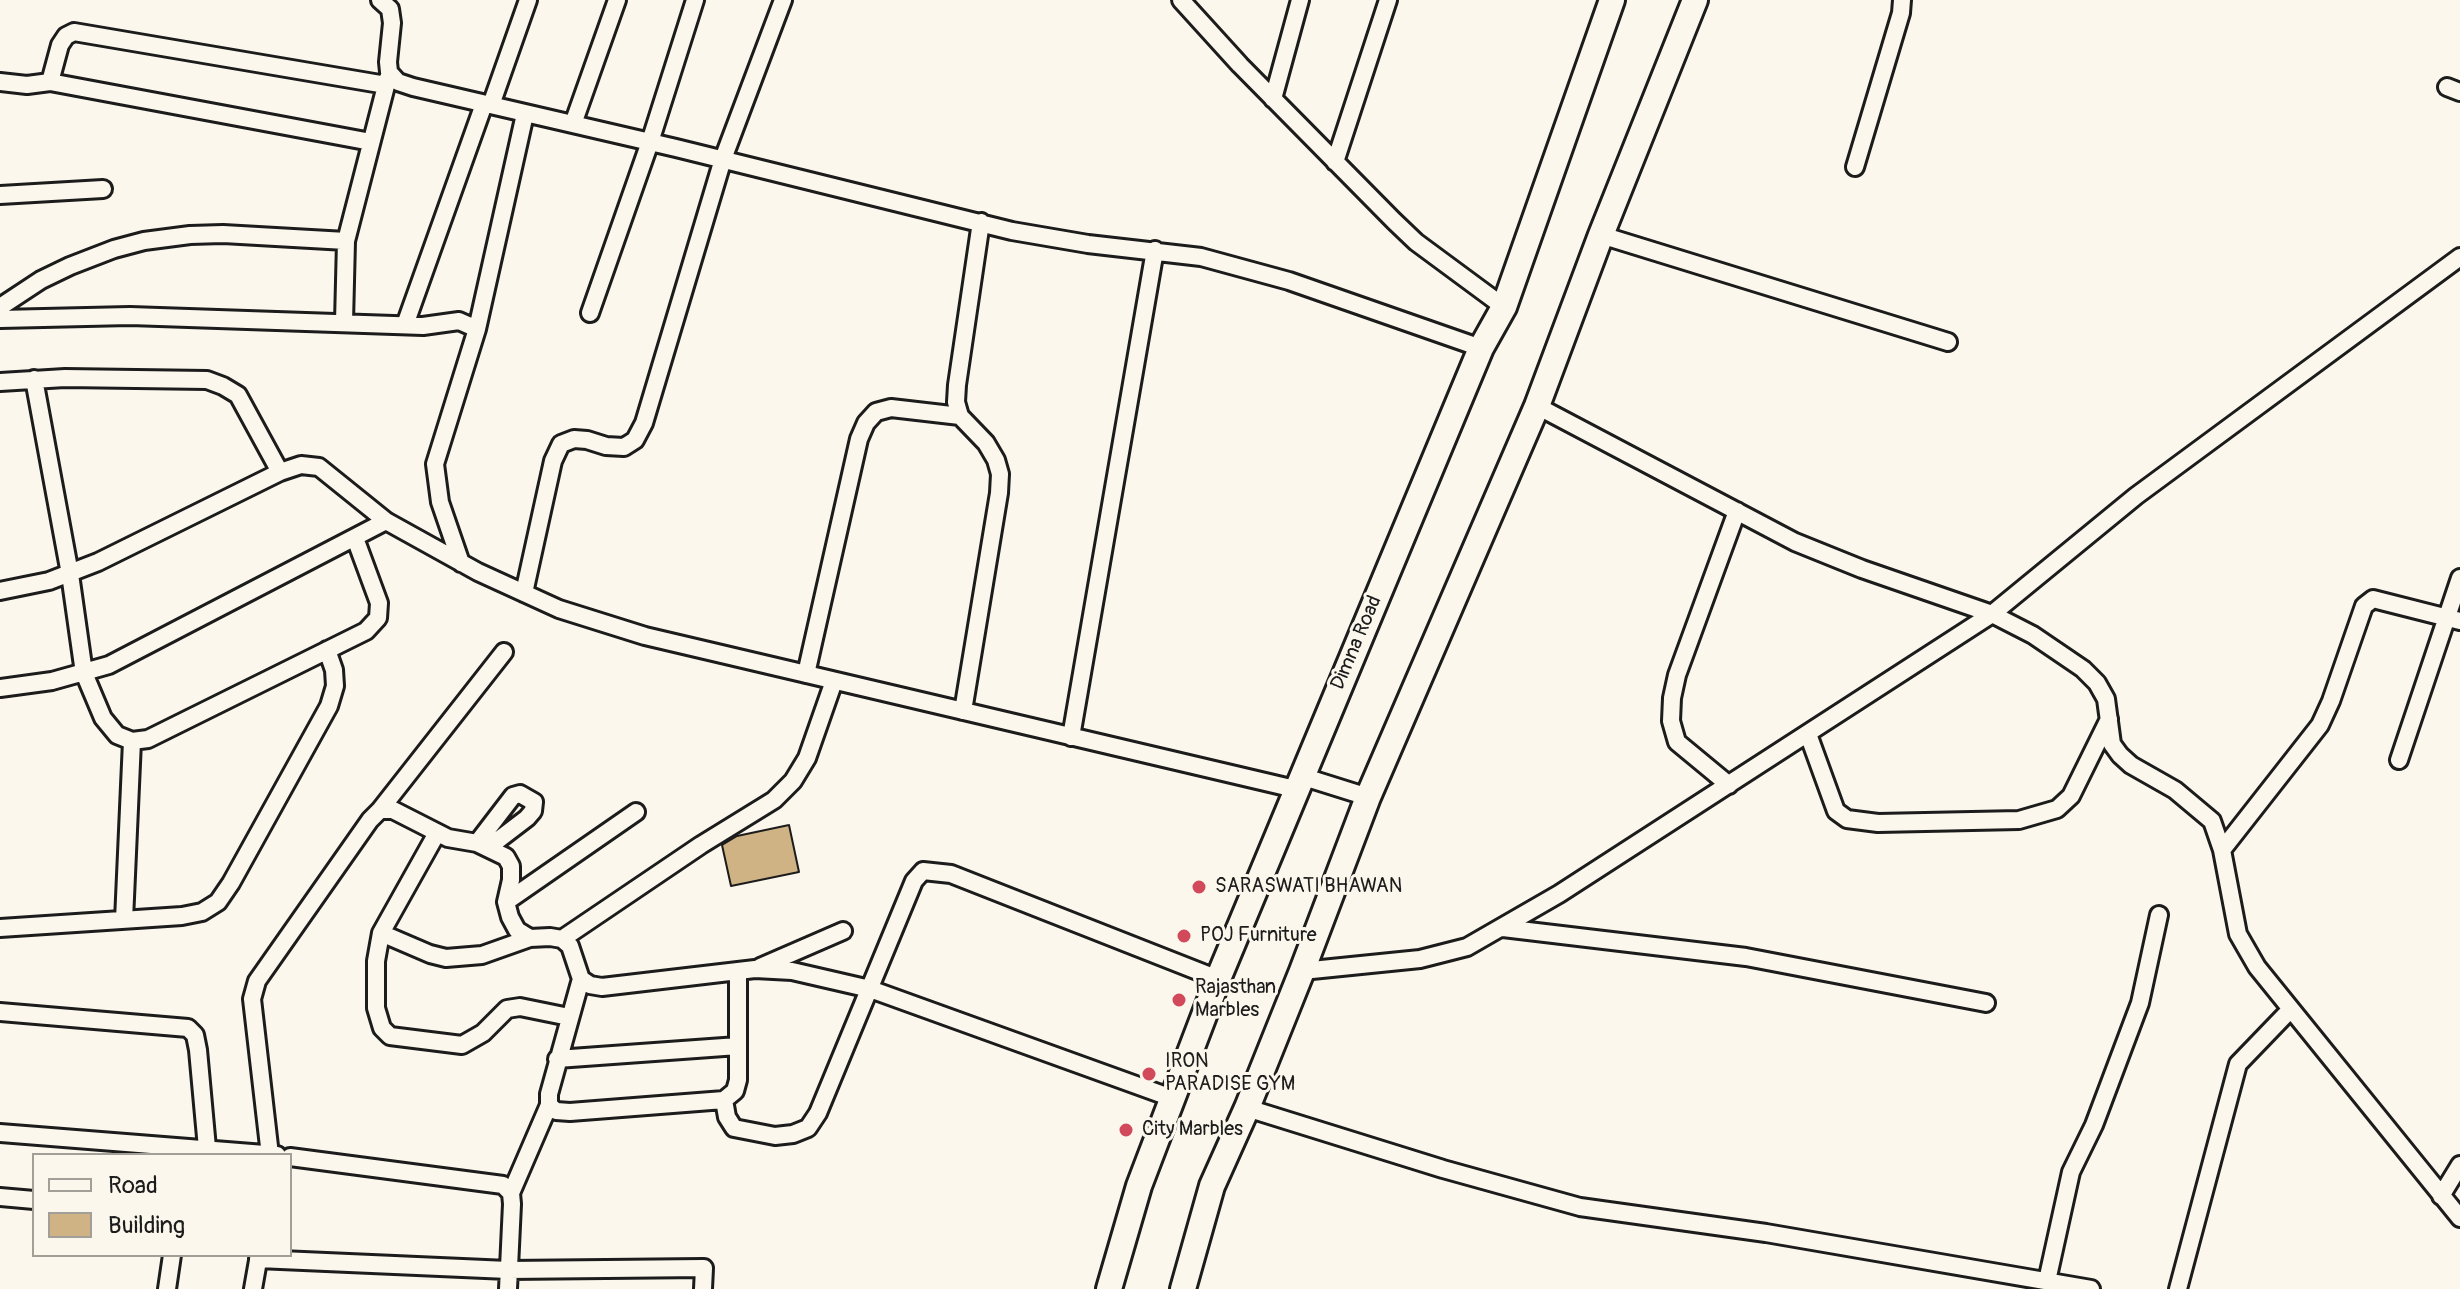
<!DOCTYPE html>
<html>
<head>
<meta charset="utf-8">
<style>
	body { margin:0 }
	#map { position:relative; width:2460px; height:1289px; overflow:hidden; background:#fbf7ec; font-family:Pangolin,sans-serif }
	canvas { display:block }
	.legend { position:absolute; left:32px; top:1153px; width:260px; height:104px; box-sizing:border-box; background:#fbf7ec; border:2px solid #a29f99; margin:0; padding:10px 14px; list-style:none; font-size:24px; color:#1c1c1c }
	.legend li { display:flex; align-items:center; gap:16px; height:40px }
	.legend b { width:40px; border:2px solid #a29f99 }
</style>
</head>
<body>
<div id="map">
<canvas width="2460" height="1289"></canvas>
<ul class="legend">
<li><b style="height:10px;background:#fbf7ec"></b>Road</li>
<li><b style="height:22px;background:#cfb384"></b>Building</li>
</ul>
</div>
<script>
const g = document.querySelector('canvas').getContext('2d');
g.lineJoin = 'round';
function fill(path, color) { g.fillStyle = color; g.fill(path, 'evenodd'); }
const poly = rows => new Path2D(rows.map(r => 'M' + r).join(''));
function stroke(path, color, width, dash) { g.strokeStyle = color; g.lineWidth = width; g.lineCap = dash ? 'butt' : 'round'; g.setLineDash(dash || []); g.stroke(path); }
function label(font, color, halo, rows, align = 'center') {
  g.font = font + ' Pangolin,sans-serif'; g.lineWidth = 6; g.setLineDash([]); g.textBaseline = 'middle'; g.strokeStyle = halo; g.fillStyle = color; for (const [text, x, y, turn = 0] of rows) {
    g.save(); g.translate(x, y); g.rotate((+turn || 0) * Math.PI / 180); g.textAlign = isNaN(turn) ? turn : align; if (halo) g.strokeText(text, 0, 0); g.fillText(text, 0, 0); g.restore();
  }
}
const building = poly([
	[789,825,799,872,731,886,722,845,737,836,789,825]
]);
fill(building, '#cfb384');
stroke(building, '#1c1c1c', 2);
const street = poly([
	[380,0,390,9,392,23,388,62,389,72,398,82,413,87,676,148,1012,231,1088,244,1201,257,1289,281,1481,348],
	[1181,0,1240,65,1394,221,1416,242,1504,307],
	[0,82,27,85,50,82,60,45,66,36,74,32,386,85],
	[50,82,371,142],
	[2447,87,2460,92],
	[1273,99,1300,0],
	[491,105,528,0],
	[573,124,617,0],
	[1335,162,1388,0],
	[1855,167,1901,13,1902,0],
	[0,195,103,189],
	[1601,235,1948,342],
	[0,307,41,280,70,266,114,249,144,241,190,235,223,234,346,241],
	[590,313,650,142,695,0],
	[0,319,130,316,423,326,459,321,477,329,525,114],
	[344,322,346,241,388,78],
	[405,325,484,104],
	[34,379,70,574,84,673,103,718,117,735,132,741,148,739,366,631,378,618,379,603,355,538],
	[0,382,65,378,207,380,223,386,238,395,280,472],
	[1537,406,1795,542,1862,569,1992,614,2033,635,2083,669,2097,683,2106,699,2112,744,2120,755,2131,765,2175,790,2212,821,2222,850,2238,934,2257,967,2460,1218],
	[461,563,440,502,435,464,477,329],
	[0,591,49,581,98,562,280,472,301,465,319,467,386,521,478,572,559,609,645,636,1295,789],
	[524,593,553,461,561,444,574,439,587,440,606,446,624,447,635,440,644,423,723,159,783,0],
	[806,674,859,439,866,423,876,412,891,408,960,416],
	[0,688,52,681,109,665,386,521],
	[963,711,999,493,1000,474,996,460,986,443,960,416,956,402,957,385,981,222],
	[1808,734,1836,811,1847,819,1878,823,2019,820,2057,809,2071,796,2109,719],
	[1071,737,1155,250],
	[2399,760,2460,578],
	[1301,776,1368,797],
	[1729,785,1677,742,1671,721,1672,698,1677,675,1737,511],
	[380,810,504,652],
	[437,833,381,933,376,961,376,1008,382,1028,390,1036,462,1045,483,1033,507,1009,520,1007,569,1017],
	[477,843,513,796,520,794,534,802,533,811,527,818,489,847],
	[2222,850,2320,725,2331,701,2364,606,2373,599,2460,621],
	[506,902,636,812],
	[124,920,132,741],
	[0,928,182,916,202,912,218,902,231,883,329,706,335,686,334,670,327,650],
	[1503,928,1746,957,1986,1003],
	[381,933,430,954,446,958,482,955,530,938],
	[562,939,701,845,774,800,793,781,807,758,834,681],
	[760,967,843,931],
	[1302,971,1420,959,1467,947,1559,894,1992,614,2136,496,2460,257],
	[581,979,549,1094,549,1105,556,1111,570,1112,724,1100,735,1091,738,1080,738,971],
	[0,1012,188,1028,195,1035,198,1050,207,1148],
	[557,1059,738,1046],
	[724,1100,727,1117,734,1128,775,1136,793,1134,808,1128,818,1113,914,881,923,871,951,874,1218,979],
	[1247,1108,1443,1169,1580,1207,1766,1233,2091,1289],
	[0,1133,277,1155],
	[270,1155,252,999,257,981,370,820,380,810,393,810,448,838,477,843,506,857,511,866,511,880,506,902,510,917,517,930,530,938,550,937,562,939,570,946,581,979,590,985,602,987,755,969,792,971,870,989,1172,1098],
	[290,1157,503,1185,511,1193,512,1204,508,1289],
	[511,1193,549,1105],
	[2441,1196,2460,1165],
	[0,1197,34,1200],
	[258,1259,508,1270,704,1268,703,1289],
	[2047,1281,2071,1172,2094,1125,2140,1003,2159,915],
	[167,1289,172,1255],
	[253,1289,259,1255],
	[2178,1289,2238,1064,2290,1010]
]);
const secondary = poly([
	[1109,1289,1139,1186,1218,979,1481,348,1504,307,1612,0],
	[1183,1289,1212,1186,1247,1108,1302,971,1368,797,1537,406,1601,235,1695,0]
]);
stroke(street, '#1c1c1c', 22);
stroke(secondary, '#1c1c1c', 30);
stroke(street, '#fbf7ec', 16);
stroke(secondary, '#fbf7ec', 24);
for (const [x, y, r, color] of [
	[1199,887,8,"#d1495b"],
	[1184,936,8,"#d1495b"],
	[1179,1000,8,"#d1495b"],
	[1149,1074,8,"#d1495b"],
	[1126,1130,8,"#d1495b"]
]) { const dot = new Path2D(); dot.arc(x, y, r, 0, 2 * Math.PI); g.fillStyle = color; g.fill(dot); stroke(dot, '#fbf7ec', 3); }
label('20px', '#1c1c1c', '#fbf7ec', [
	["Dimna Road",1357,643,-67]
]);
label('20px', '#1c1c1c', '#fbf7ec', [
	["SARASWATI BHAWAN",1215,887],
	["POJ Furniture",1200,936],
	["Rajasthan",1195,988],
	["Marbles",1195,1011],
	["IRON",1165,1062],
	["PARADISE GYM",1165,1085],
	["City Marbles",1142,1130]
], 'left');
</script>
</body>
</html>
